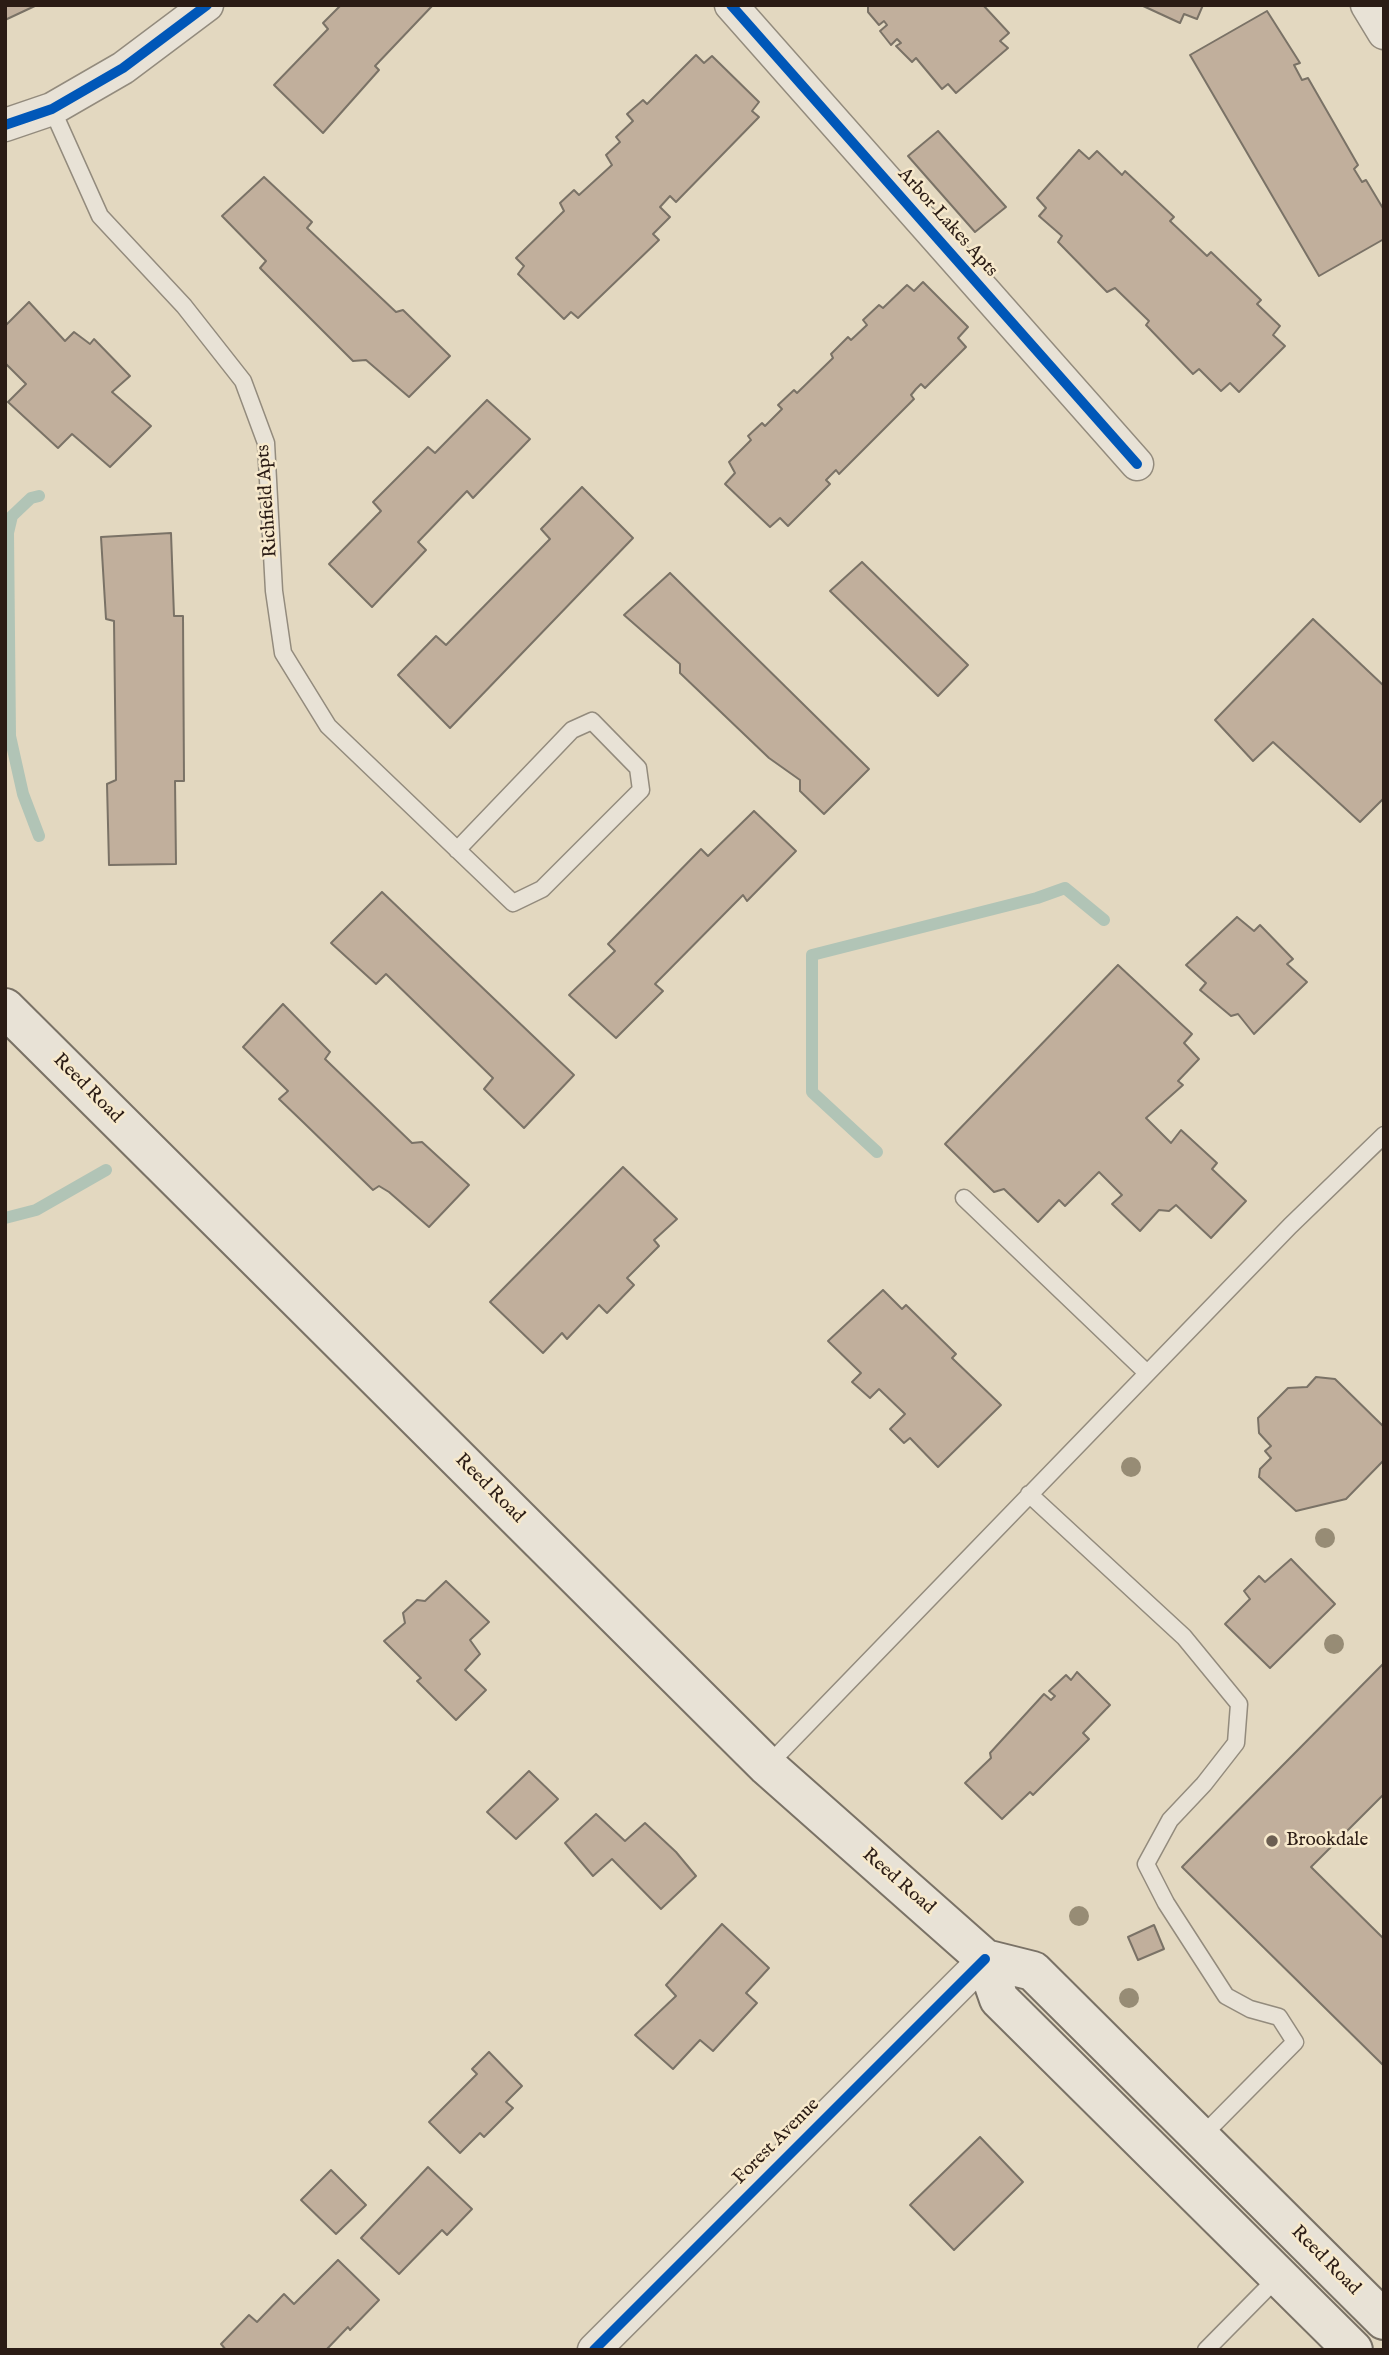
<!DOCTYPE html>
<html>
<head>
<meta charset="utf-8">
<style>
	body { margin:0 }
	#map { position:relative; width:1389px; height:2355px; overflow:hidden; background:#e3d8c0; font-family:"IM FELL English",serif }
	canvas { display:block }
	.frame { position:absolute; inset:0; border:7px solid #2b1c15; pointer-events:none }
</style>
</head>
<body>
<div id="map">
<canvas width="1389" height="2355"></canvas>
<div class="frame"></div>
</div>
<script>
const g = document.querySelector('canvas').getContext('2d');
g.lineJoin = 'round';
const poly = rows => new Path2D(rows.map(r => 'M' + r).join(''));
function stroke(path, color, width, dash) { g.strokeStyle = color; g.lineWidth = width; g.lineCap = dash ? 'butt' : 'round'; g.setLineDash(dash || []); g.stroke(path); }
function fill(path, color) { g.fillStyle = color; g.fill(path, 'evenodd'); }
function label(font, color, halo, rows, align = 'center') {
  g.font = font + ' "IM FELL English",serif'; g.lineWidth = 5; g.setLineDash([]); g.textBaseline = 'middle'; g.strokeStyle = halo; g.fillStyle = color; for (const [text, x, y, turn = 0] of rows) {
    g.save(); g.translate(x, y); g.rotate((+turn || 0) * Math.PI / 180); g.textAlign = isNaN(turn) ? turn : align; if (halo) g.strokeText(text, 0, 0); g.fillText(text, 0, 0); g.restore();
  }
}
stroke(poly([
	[39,836,23,794,10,736,8,533,12,516,31,498,39,496],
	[877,1152,812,1092,812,955,1037,898,1065,888,1104,920],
	[5,1218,36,1210,106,1170]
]), '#b1c4b6', 12);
const building = poly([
	[5,5,37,5,5,20,5,5],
	[341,5,433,5,375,66,379,70,323,133,274,85,328,29,323,23,341,5],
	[868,5,983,5,1009,33,1000,41,1008,48,956,93,948,84,942,89,916,58,912,62,896,46,901,43,897,39,891,45,880,31,887,25,884,21,879,25,868,12,868,5],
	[1141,5,1203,5,1197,19,1184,14,1180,23,1141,5],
	[1267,11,1300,63,1294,65,1302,80,1308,78,1358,165,1354,169,1362,182,1366,180,1384,210,1384,239,1319,276,1190,55,1267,11],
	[696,55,704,63,712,56,759,102,752,111,759,117,676,202,670,196,660,207,670,217,653,234,659,240,578,318,571,312,564,319,518,274,524,266,516,258,564,211,560,203,574,190,579,195,612,165,606,155,620,142,616,137,633,121,627,114,643,100,647,104,696,55],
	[938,131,1006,207,975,232,908,156,938,131],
	[1079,150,1089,159,1097,151,1122,175,1125,171,1174,217,1170,221,1207,256,1211,252,1261,300,1257,304,1280,326,1273,335,1285,346,1239,392,1230,383,1221,391,1199,369,1193,374,1146,325,1149,321,1115,288,1107,292,1058,242,1062,236,1039,216,1046,208,1037,198,1079,150],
	[264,177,312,222,307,228,396,312,403,310,450,356,409,397,366,360,353,361,260,268,266,261,222,216,264,177],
	[923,282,968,327,958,338,966,347,925,388,921,384,916,389,911,395,914,399,839,474,836,470,826,480,830,484,788,526,780,518,770,527,725,484,735,473,729,462,751,440,748,436,762,423,765,426,782,409,778,405,794,390,797,393,833,358,831,354,848,337,851,340,867,325,863,320,879,305,883,308,907,285,914,291,923,282],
	[29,302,65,341,74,332,90,344,94,339,130,376,112,392,151,426,110,467,72,434,58,448,8,402,26,384,5,363,5,326,29,302],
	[487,400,530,439,473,498,467,491,418,542,426,550,372,607,329,564,381,511,373,502,428,447,435,453,487,400],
	[582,487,633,538,450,728,398,675,436,636,446,645,550,539,541,529,582,487],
	[171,533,174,616,183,616,184,781,175,781,176,864,109,865,107,784,116,780,114,621,106,619,101,537,171,533],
	[862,562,968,665,938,696,830,591,862,562],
	[670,573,869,769,824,814,800,791,800,780,769,758,680,673,680,664,624,615,670,573],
	[1313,619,1384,686,1384,798,1360,822,1273,742,1253,761,1215,720,1313,619],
	[754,811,796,851,747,901,743,895,655,984,663,991,616,1038,569,995,615,951,608,944,701,849,708,856,754,811],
	[382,892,574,1075,524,1128,484,1089,493,1078,386,974,376,984,331,943,382,892],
	[1237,917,1254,931,1260,925,1293,959,1287,964,1307,982,1254,1034,1238,1014,1231,1016,1200,990,1206,983,1186,965,1237,917],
	[1118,965,1192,1034,1184,1043,1199,1059,1178,1081,1183,1085,1146,1118,1171,1143,1181,1130,1217,1163,1212,1169,1246,1201,1211,1238,1176,1205,1169,1211,1159,1210,1140,1231,1112,1204,1122,1195,1099,1172,1065,1206,1059,1200,1038,1222,1004,1189,994,1192,945,1144,1118,965],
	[283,1004,330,1052,325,1059,412,1143,422,1142,469,1185,429,1227,389,1192,379,1186,373,1190,303,1122,279,1099,288,1091,243,1047,283,1004],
	[623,1167,677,1219,654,1240,659,1246,627,1278,634,1285,607,1313,599,1305,567,1339,562,1333,543,1353,490,1302,623,1167],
	[883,1290,902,1309,906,1305,956,1354,952,1358,1001,1405,938,1467,910,1438,904,1443,890,1429,905,1414,879,1389,870,1398,852,1382,861,1373,828,1341,883,1290],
	[1316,1377,1335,1379,1384,1427,1384,1460,1346,1499,1296,1511,1259,1477,1260,1469,1271,1458,1265,1451,1271,1446,1259,1433,1258,1418,1288,1388,1307,1387,1316,1377],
	[1291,1559,1335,1604,1270,1668,1225,1624,1250,1599,1244,1591,1259,1576,1265,1582,1291,1559],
	[446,1581,489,1622,470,1640,480,1654,465,1670,486,1690,456,1720,417,1681,421,1678,384,1641,405,1623,403,1613,417,1600,425,1601,446,1581],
	[1384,1663,1384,1794,1311,1867,1384,1939,1384,2066,1182,1867,1384,1663],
	[1077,1672,1110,1705,1083,1733,1089,1739,1033,1795,1030,1792,1002,1819,965,1783,991,1758,990,1753,1044,1694,1051,1700,1055,1696,1049,1691,1066,1675,1071,1680,1077,1672],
	[529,1771,558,1799,516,1839,487,1812,529,1771],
	[596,1814,625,1841,645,1823,676,1852,696,1876,661,1909,612,1859,593,1876,565,1843,596,1814],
	[722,1924,769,1968,746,1993,757,2003,713,2051,700,2040,673,2069,635,2035,676,1996,666,1985,722,1924],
	[1154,1925,1164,1949,1138,1960,1128,1937,1154,1925],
	[489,2052,522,2086,506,2102,513,2108,484,2137,480,2133,460,2153,429,2122,477,2074,472,2069,489,2052],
	[980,2137,1023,2182,954,2250,910,2205,980,2137],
	[428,2167,472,2209,447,2235,442,2230,399,2274,361,2238,428,2167],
	[331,2170,366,2205,336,2234,301,2200,331,2170],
	[338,2260,379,2300,350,2330,348,2327,326,2350,226,2350,221,2344,249,2315,257,2322,284,2294,294,2304,338,2260]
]);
fill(building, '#c1af9c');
stroke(building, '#7a7266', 2);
const service = poly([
	[52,109,100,216,184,306,243,381,266,443,274,591,283,653,328,726,513,903,542,889,641,790,638,768,592,721,572,730,457,850],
	[964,1198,1147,1373],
	[1029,1494,1184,1637,1239,1704,1236,1743,1204,1784,1170,1820,1146,1864,1166,1903,1226,1996,1250,2009,1279,2017,1295,2042,1201,2137],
	[767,1766,1290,1226,1384,1135],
	[1206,2350,1279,2276]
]);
const minor = poly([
	[731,5,1137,464],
	[1367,5,1384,33],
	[5,125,52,109,123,68,207,5],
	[594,2350,985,1959]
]);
const secondary = poly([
	[5,1008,767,1766,985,1959,1033,1971,1384,2320],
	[985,1959,999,1999,1353,2350]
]);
stroke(service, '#938b7d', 19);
stroke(minor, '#938b7d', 35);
stroke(secondary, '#7a7266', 42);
stroke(service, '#e8e2d6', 16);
stroke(minor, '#e8e2d6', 32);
stroke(secondary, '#e8e2d6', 38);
stroke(poly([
	[731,5,1137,464],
	[5,125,52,109,123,68,207,5],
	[594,2350,985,1959]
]), '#0057b8', 10);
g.fillStyle = '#978c75';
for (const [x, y] of [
	[1131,1467],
	[1325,1538],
	[1334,1644],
	[1079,1916],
	[1129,1998]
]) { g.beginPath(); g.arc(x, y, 10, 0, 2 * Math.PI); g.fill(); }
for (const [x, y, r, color] of [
	[1272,1841,7,"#6b5e51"]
]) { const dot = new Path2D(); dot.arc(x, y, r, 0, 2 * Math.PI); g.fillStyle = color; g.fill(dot); stroke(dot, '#f7e9cc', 2.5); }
label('19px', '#2b1c15', '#f7e9cc', [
	["Arbor Lakes Apts",947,223,48],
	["Richfield Apts",268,501,-94],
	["Reed Road",87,1089,45],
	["Reed Road",489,1489,45],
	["Reed Road",898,1882,41],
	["Forest Avenue",777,2142,-45],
	["Reed Road",1325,2261,45]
]);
label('19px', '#2b1c15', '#f7e9cc', [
	["Brookdale",1286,1841]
], 'left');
</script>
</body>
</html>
